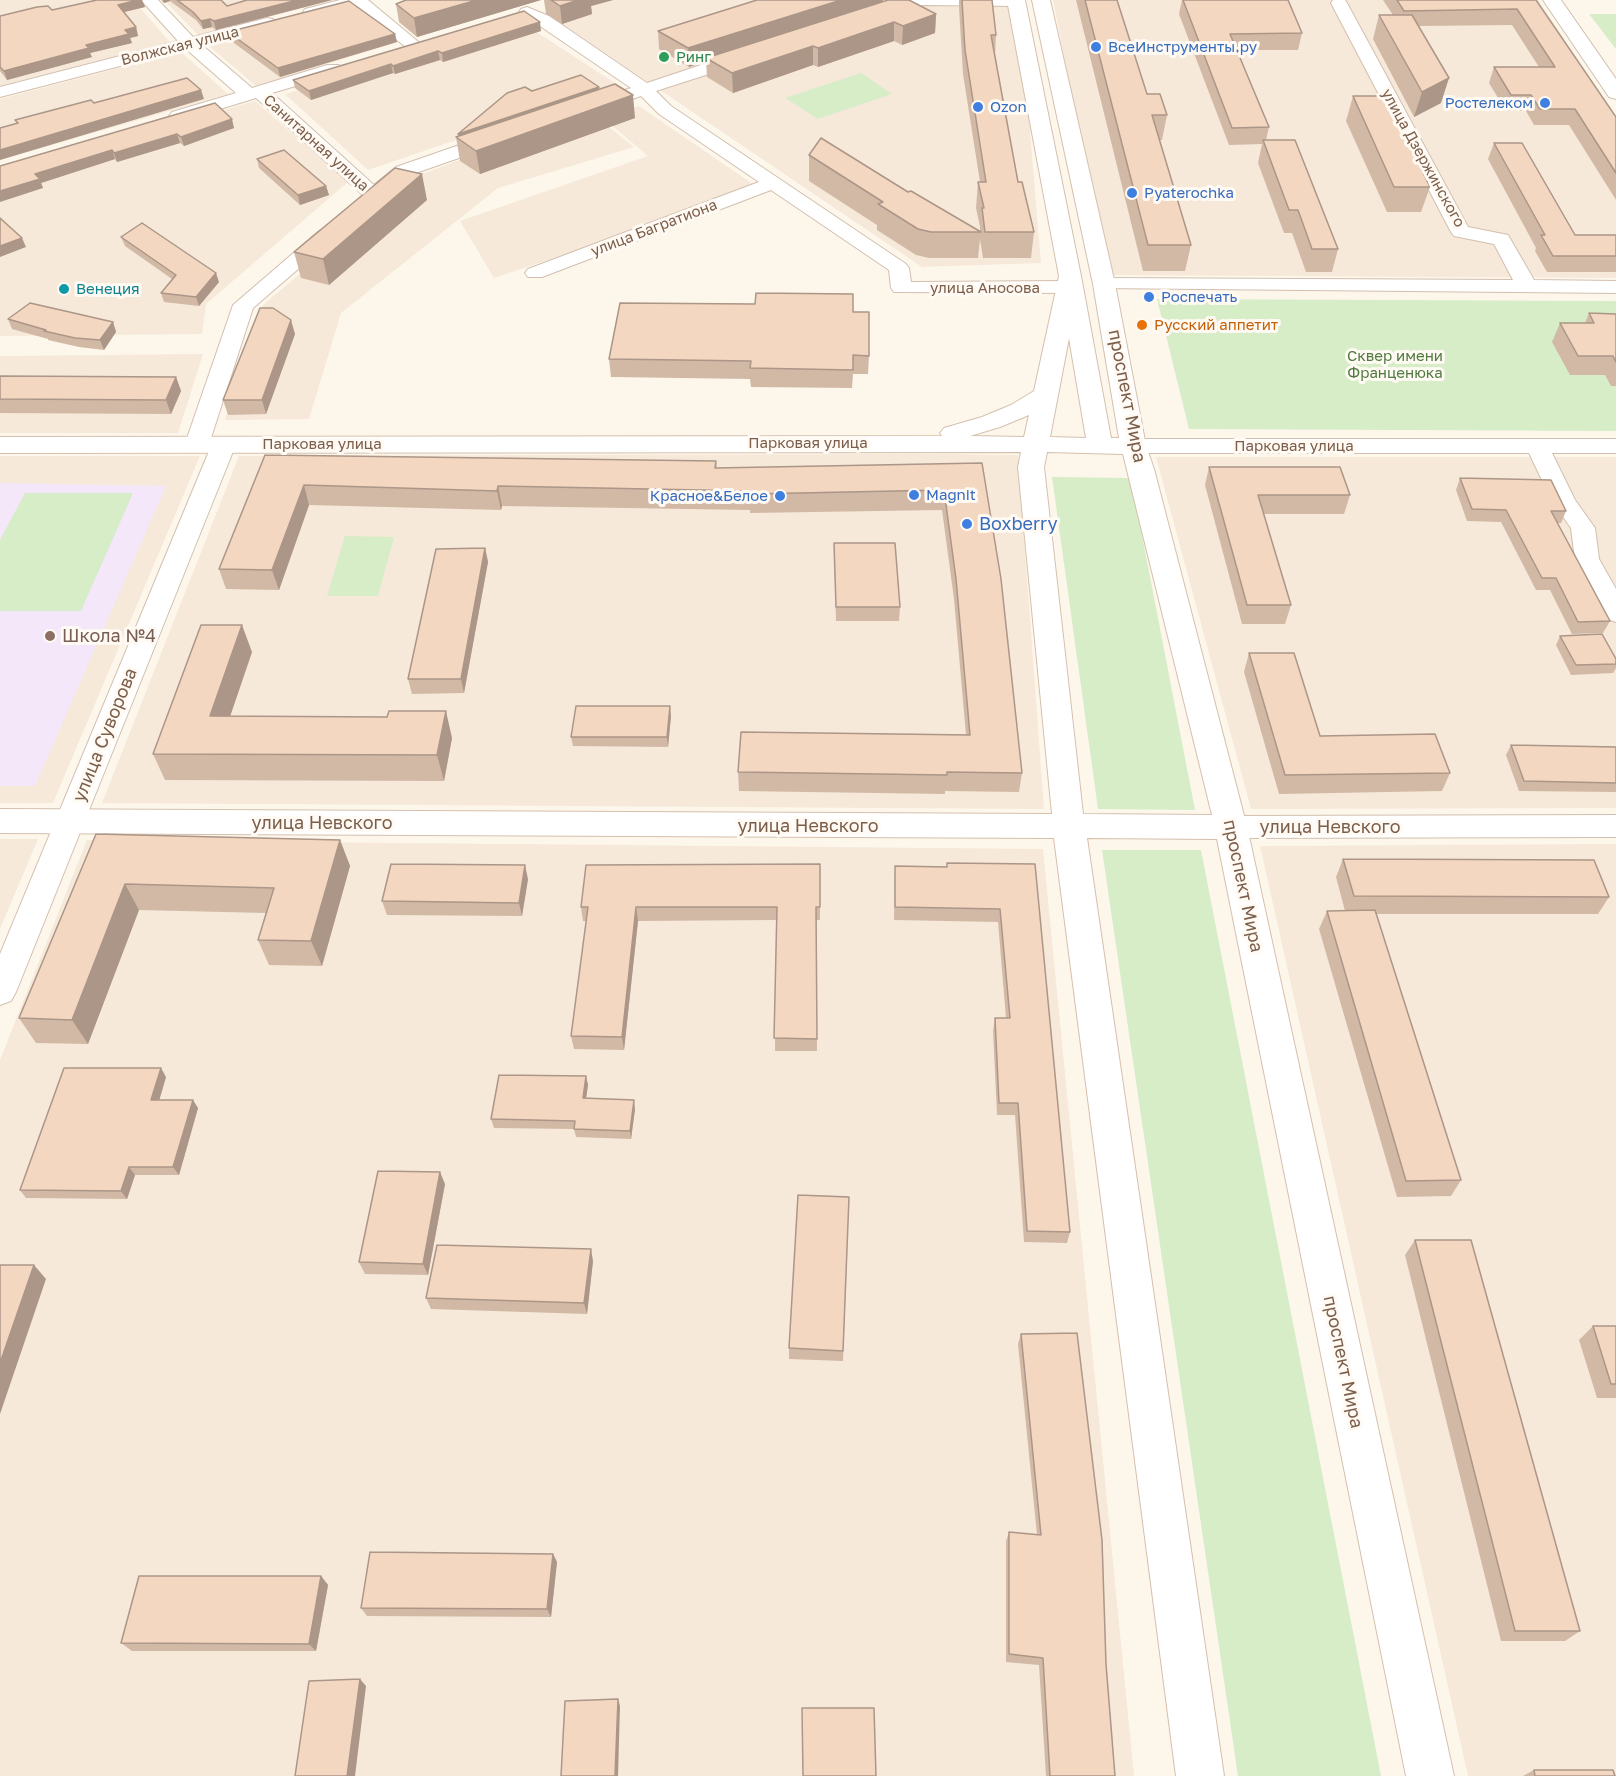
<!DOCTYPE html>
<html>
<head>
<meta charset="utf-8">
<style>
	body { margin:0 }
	canvas { display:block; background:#fdf7eb }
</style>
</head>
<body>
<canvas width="1616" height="1776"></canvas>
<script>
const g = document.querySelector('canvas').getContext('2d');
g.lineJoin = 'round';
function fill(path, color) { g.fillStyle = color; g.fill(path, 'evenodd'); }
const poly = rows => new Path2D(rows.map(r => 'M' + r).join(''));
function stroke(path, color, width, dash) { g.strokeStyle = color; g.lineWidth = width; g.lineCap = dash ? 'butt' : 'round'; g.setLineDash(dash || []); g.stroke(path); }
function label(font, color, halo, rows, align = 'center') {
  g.font = font + ' "Golos Text",sans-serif'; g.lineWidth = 6; g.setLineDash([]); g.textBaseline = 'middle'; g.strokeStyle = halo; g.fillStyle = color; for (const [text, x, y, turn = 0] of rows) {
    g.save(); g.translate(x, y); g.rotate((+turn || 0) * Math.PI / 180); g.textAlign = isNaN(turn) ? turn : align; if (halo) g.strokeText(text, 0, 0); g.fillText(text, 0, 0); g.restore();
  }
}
fill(poly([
	[0,0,133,0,170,42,0,86],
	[164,0,335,0,198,35],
	[588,0,1019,0,1041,263,922,267,546,13],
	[1053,0,1538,0,1616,116,1616,278,1107,275],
	[354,7,396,35,394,43,256,86,208,45],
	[521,22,618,85,368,170,285,94],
	[181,52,228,94,0,160,0,99],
	[255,101,348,182,206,304,202,334,0,336,0,176],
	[639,106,760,189,494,278,460,221,648,156,603,118],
	[590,112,634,147,498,188,341,313,309,419,225,420,263,305,414,177],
	[203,354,178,433,0,433,0,356],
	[915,454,1018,455,1044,809,102,803,239,456],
	[0,456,200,456,53,803,0,803],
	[1156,457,1616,457,1616,808,1251,809],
	[0,839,38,839,0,929],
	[87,840,1043,849,1134,1776,0,1776,0,1060],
	[1616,844,1616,1776,1468,1776,1260,846]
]), '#f6e9d9');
fill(poly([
	[0,483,166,486,35,786,0,786]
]), '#f4e7fa');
fill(poly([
	[1589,14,1616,14,1616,49],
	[861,73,892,94,818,119,785,98],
	[1157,299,1616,301,1616,431,1189,429],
	[1052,477,1131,478,1195,810,1098,809],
	[25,493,133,493,81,611,0,611,0,540],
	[345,536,394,537,378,596,327,596],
	[1102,850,1201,850,1381,1776,1238,1776]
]), '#d6edc8');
const minor = poly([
	[141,0,158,0,193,37,267,18,273,19,275,23,273,27,202,45,252,88,327,65,339,65,342,69,339,73,272,93,374,185,396,167,491,134,498,132,505,134,507,138,505,142,410,175,381,198,373,200,366,198,256,98,184,120,172,120,169,116,172,112,236,93,186,49,0,97,0,87,178,41,141,0],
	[340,0,368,0,421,44,419,48,413,49,407,48,354,6,311,17,303,12,305,9,340,0],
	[905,0,1024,0,1025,1,1017,6,923,5,875,20,867,15,869,12,905,0],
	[1333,0,1345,0,1347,3,1468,227,1508,235,1534,280,1616,281,1616,293,1097,288,1094,284,1097,280,1104,278,1513,280,1494,244,1454,236,1451,232,1331,3,1333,0],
	[527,7,549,16,647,83,740,52,752,52,755,56,752,60,656,91,671,106,906,264,909,268,911,282,1068,281,1075,283,1078,287,1075,291,1068,293,894,292,891,288,889,270,771,190,542,277,528,277,525,273,528,269,759,182,659,114,641,96,598,111,586,111,583,107,586,103,631,88,537,24,521,15,519,12,521,9,527,7],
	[326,229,333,231,336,235,333,239,253,308,209,444,205,449,197,451,189,449,185,444,233,305,319,231,326,229],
	[224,437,232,439,236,444,16,992,11,1001,0,1005,0,954,212,444,216,439,224,437],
	[1133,439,1616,439,1616,453,1552,453,1575,500,1595,528,1599,559,1616,589,1616,622,1607,619,1575,559,1571,528,1552,501,1529,453,1133,453,1125,451,1121,446,1125,441,1133,439],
	[1616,815,1616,837,1231,838,1221,835,1216,827,1221,819,1231,816,1616,815]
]);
const tertiary = poly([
	[1543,0,1561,0,1616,79,1616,99,1609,97,1543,0]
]);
const secondary = poly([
	[1007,0,1025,0,1081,276,1111,438,1119,438,1093,284,1032,0,1050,0,1115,284,1146,446,1154,469,1247,827,1454,1776,1406,1776,1217,839,1087,838,1224,1776,1176,1776,1054,838,0,833,0,809,1052,814,1018,467,1021,452,0,453,0,437,942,436,940,433,944,428,982,417,1011,405,1034,391,1059,276,1007,0],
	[1069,338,1086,438,1050,437,1069,338],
	[1029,415,1024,437,970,436,1000,427,1029,415],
	[1047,452,1123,454,1212,815,1083,814,1044,467,1047,452]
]);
stroke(minor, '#d2bfaf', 2);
stroke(tertiary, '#d2bfaf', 2);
stroke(secondary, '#d5c0ad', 2);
fill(minor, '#fff');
fill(tertiary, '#fff');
fill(secondary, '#fff');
fill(poly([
	[96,0,142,0,145,7,124,12,136,27,138,36,130,38,132,43,90,53,92,57,7,80,0,71,0,16,52,10],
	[161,0,221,0,227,6,247,0,332,0,216,30,212,27,203,29,196,20,170,1,164,3],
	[541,0,417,37,399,22,396,4],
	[544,0,613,0,591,6,592,14,562,24,546,14],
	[959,0,992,0,996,35,995,56,1018,182,1034,232,1031,258,983,258,980,239,978,258,929,258,916,255,877,230,877,225,809,181,809,155,908,192,980,231,980,227,976,208,978,182,980,182,963,74,959,8],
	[1076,0,1117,0,1147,94,1167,115,1162,140,1159,140,1191,245,1185,271,1143,271],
	[1182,0,1288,0,1302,33,1298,50,1236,50,1269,127,1266,140,1338,249,1332,272,1306,272,1292,233,1284,233,1258,163,1262,144,1229,145,1179,14],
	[1383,0,1536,0,1616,117,1616,200,1569,125,1534,125,1526,111,1506,111,1489,83,1494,67,1539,67,1512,25,1419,26,1441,103,1414,117,1373,39,1379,15,1393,15],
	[882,2,936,14,935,33,902,45,894,41,818,67,813,65,733,93,707,77,706,61,689,67,659,49,658,31],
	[541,31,443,62,440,60,395,74,393,73,311,100,295,88,293,80],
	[228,32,397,42,280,77,230,40],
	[599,87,599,89,635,118,480,174,460,161,456,137,458,137,458,134,532,91],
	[1353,96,1430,187,1421,212,1387,212,1346,121],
	[215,103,234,128,184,146,180,143,117,162,115,159,41,183,43,188,0,166],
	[1494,143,1575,235,1616,235,1616,272,1547,272,1535,251,1536,248,1488,159],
	[257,159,326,186,329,195,300,205,259,168],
	[427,200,329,285,301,278,294,252],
	[121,237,219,282,199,306,164,302,161,293,172,279,125,246],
	[853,312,869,356,868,374,853,374,852,388,751,387,750,379,611,377,609,359],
	[1589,313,1616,314,1616,386,1611,386,1605,375,1570,375,1552,342,1560,323,1585,323],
	[8,319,113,322,116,332,104,350,79,347,48,340,48,339,12,329],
	[295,334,266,414,228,415,223,400],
	[0,376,176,377,181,391,171,414,0,413],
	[265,455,716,461,717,468,982,463,1022,773,1019,792,945,791,945,794,739,791,738,772,966,735,954,599,942,510,750,513,750,510,502,506,501,510,309,505,279,590,226,589,219,569],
	[1209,467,1350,495,1344,514,1263,514,1291,605,1285,624,1242,624,1205,485],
	[1460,478,1566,511,1561,523,1557,523,1610,621,1603,633,1572,634,1550,590,1536,590,1501,522,1467,521,1456,490],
	[834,543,900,607,899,621,836,621],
	[485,548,488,562,464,693,412,694,408,679],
	[1560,636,1616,659,1616,668,1613,673,1571,675,1556,645],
	[252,652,230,716,452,738,444,781,165,780,153,754],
	[1249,653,1320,736,1450,773,1442,791,1279,794,1244,672],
	[671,716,668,747,573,746,571,737],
	[1511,745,1616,747,1616,792,1519,791,1506,755],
	[96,834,340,840,350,866,322,966,269,965,258,940,266,913,139,910,88,1044,36,1043,19,1018],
	[1343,859,1609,897,1598,914,1376,914,1461,1180,1451,1196,1397,1197,1319,929,1327,911,1345,911,1336,877],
	[947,863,1035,864,1070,1232,1067,1243,1024,1242,1015,1115,997,1115,993,1031,995,1018,1006,1018,998,922,894,920,895,866,947,867],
	[820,864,820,920,816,920,817,1051,775,1051,776,920,638,921,624,1050,574,1049,571,1036,586,921,583,921,581,907],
	[528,879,522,916,387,915,382,901],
	[586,1076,588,1085,586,1098,635,1109,631,1139,576,1137,574,1129,494,1128,491,1119],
	[166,1077,159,1100,198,1108,179,1175,135,1175,127,1199,26,1198,20,1190],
	[445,1184,428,1275,365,1274,359,1262],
	[849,1197,843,1361,789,1359,789,1348],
	[1415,1240,1580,1631,1565,1641,1501,1641,1405,1255],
	[593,1261,587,1314,431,1309,426,1298],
	[1593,1326,1616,1326,1616,1398,1597,1398,1579,1340],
	[1021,1334,1106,1664,1115,1776,1046,1776,1039,1665,1006,1662,1006,1541,1009,1532,1037,1535,1018,1344],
	[553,1554,557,1562,551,1617,367,1616,361,1608],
	[321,1576,328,1585,316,1651,132,1651,121,1643],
	[1534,1770,1615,1776,1523,1776]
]), '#d2b9a6');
fill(poly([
	[138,0,142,0,145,7,120,13,118,5],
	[163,0,170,0,170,1,164,3],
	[298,0,332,0,216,30,214,21],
	[477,0,541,0,417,37,414,18],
	[578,0,613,0,591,6,592,14,562,24,560,6],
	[841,0,883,0,882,5,706,58,706,61,689,67,688,48],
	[936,14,935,33,902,45,903,26],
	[210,19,212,27,203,29,201,21],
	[540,22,541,31,443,62,442,53],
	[894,22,894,41,818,67,818,48],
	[136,27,138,36,130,38,132,43,90,53,92,57,7,80,4,71,86,45,125,30],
	[395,34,397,42,280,77,278,68],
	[813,46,813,65,733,93,732,73],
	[438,51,440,60,395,74,393,66],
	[391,64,393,73,311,100,309,91],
	[1449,78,1441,103,1414,117,1422,92],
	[599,87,600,96,458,139,458,134],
	[201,90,204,99,0,160,0,150],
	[633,95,635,118,480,174,476,151],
	[232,119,234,128,184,146,181,137],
	[177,134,180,143,117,162,114,153],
	[112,150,115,159,41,183,43,188,0,202,0,191,35,174],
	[422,174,427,200,329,285,323,259],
	[326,186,329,195,300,205,298,195],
	[22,238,26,247,0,257,0,246],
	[216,273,219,282,199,306,196,297],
	[291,320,295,334,266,414,262,400],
	[113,322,116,332,104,350,100,340],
	[176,377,181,391,171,414,166,400],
	[304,485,309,505,279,590,272,570],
	[498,486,502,506,501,510,497,491],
	[485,548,488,562,464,693,461,679],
	[242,625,252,652,221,743,210,716],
	[670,706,671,716,668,747,667,737],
	[446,711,452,738,444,781,437,755],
	[340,840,350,866,322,966,311,941],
	[525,865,528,879,522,916,519,903],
	[125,884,139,910,88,1044,72,1020],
	[636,907,638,921,624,1050,622,1037],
	[161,1068,166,1077,157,1108,151,1100],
	[586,1076,588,1085,585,1106,583,1098],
	[193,1100,198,1108,179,1175,173,1167],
	[634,1100,635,1109,631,1139,630,1131],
	[129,1167,135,1175,127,1199,121,1191],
	[440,1172,445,1184,428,1275,423,1264],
	[591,1249,593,1261,587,1314,584,1303],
	[34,1265,46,1279,0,1414,0,1363],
	[553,1554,557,1562,551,1617,547,1609],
	[321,1576,328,1585,316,1651,309,1644],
	[360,1679,366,1686,355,1776,347,1776],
	[618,1699,620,1706,618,1776,615,1776]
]), '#ab9687');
const building = poly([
	[97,0,138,0,118,5,136,27,125,30,129,34,86,45,89,48,4,71,0,67,0,16,37,7,48,6,52,10,97,0],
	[177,0,221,0,227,6,247,0,298,0,214,21,210,19,201,21,193,12,177,0],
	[406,0,477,0,414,18,396,4,406,0],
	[551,0,578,0,560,6,551,0],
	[757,0,841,0,688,48,658,31,757,0],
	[888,0,909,0,936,14,903,26,894,22,818,48,813,46,732,73,706,58,888,0],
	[962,0,992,0,996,35,991,35,1018,182,1022,182,1034,232,985,232,982,208,984,208,978,182,986,182,965,50,962,0],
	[1085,0,1117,0,1147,94,1160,94,1167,115,1152,115,1191,245,1148,245,1085,0],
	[1183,0,1288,0,1302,33,1230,34,1269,127,1232,128,1183,0],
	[1397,0,1536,0,1616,117,1616,173,1575,109,1540,109,1531,95,1511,95,1494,67,1555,67,1517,9,1404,11,1397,0],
	[349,1,395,34,278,68,228,32,349,1],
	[524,11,540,22,442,53,438,51,393,66,391,64,309,91,293,80,524,11],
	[1379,15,1412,15,1449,78,1422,92,1379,15],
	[581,75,599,87,458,134,507,93,525,87,532,91,581,75],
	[187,78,201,90,0,150,0,128,18,123,15,120,91,100,94,103,187,78],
	[615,84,633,95,476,151,456,137,615,84],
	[1353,96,1385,96,1430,187,1394,187,1353,96],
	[215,103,232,119,181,137,177,134,114,153,112,150,35,174,40,179,0,191,0,166,215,103],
	[821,138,908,192,911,191,981,232,931,232,918,229,878,204,883,202,809,155,821,138],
	[1263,140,1295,140,1338,249,1312,249,1298,210,1289,210,1263,140],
	[1494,143,1522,143,1575,235,1616,235,1616,256,1553,256,1541,235,1545,235,1494,143],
	[284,150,326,186,298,195,257,159,284,150],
	[395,168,422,174,323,259,294,252,395,168],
	[0,218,22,238,0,246,0,218],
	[142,223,216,273,196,297,161,293,176,275,121,237,142,223],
	[756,293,853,294,853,312,869,312,869,356,853,355,853,370,750,368,751,361,609,359,620,303,755,304,756,293],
	[30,303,113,322,100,340,75,338,44,331,46,330,8,319,30,303],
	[260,308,273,308,291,320,262,400,223,400,260,308],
	[1589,313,1616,314,1616,362,1613,356,1578,356,1560,323,1594,323,1589,313],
	[0,376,176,377,166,400,0,399,0,376],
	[265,455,716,461,715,468,982,463,1001,579,1022,773,947,772,947,775,738,772,741,732,970,735,956,579,944,490,750,494,750,491,498,486,497,491,304,485,272,570,219,569,265,455],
	[1209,467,1340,467,1350,495,1258,495,1291,605,1247,605,1209,467],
	[1460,478,1551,480,1566,511,1551,511,1610,621,1578,622,1556,578,1542,578,1506,510,1472,509,1460,478],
	[834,543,895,543,900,607,836,607,834,543],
	[485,548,461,679,408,679,436,549,485,548],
	[201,625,242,625,210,716,387,717,389,711,446,711,437,755,153,754,201,625],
	[1602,634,1616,659,1616,664,1576,665,1560,636,1602,634],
	[1249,653,1294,653,1320,736,1435,734,1450,773,1285,775,1249,653],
	[576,706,670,706,667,737,571,737,576,706],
	[1511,745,1616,747,1616,783,1524,781,1511,745],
	[96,834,340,840,311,941,258,940,274,888,125,884,72,1020,19,1018,96,834],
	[1343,859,1594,860,1609,897,1354,896,1343,859],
	[947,863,1035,864,1070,1232,1027,1231,1018,1103,999,1103,995,1018,1010,1018,1000,909,895,907,895,866,947,867,947,863],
	[391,864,525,865,519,903,382,901,391,864],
	[820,864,820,907,816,907,817,1039,774,1038,777,907,636,907,622,1037,571,1036,588,907,581,907,586,865,820,864],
	[1375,910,1461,1180,1406,1181,1327,911,1375,910],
	[64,1068,161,1068,151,1100,193,1100,173,1167,129,1167,121,1191,20,1190,64,1068],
	[499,1075,586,1076,583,1098,634,1100,630,1131,574,1129,575,1121,491,1119,499,1075],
	[378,1171,440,1172,423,1264,359,1262,378,1171],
	[798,1195,849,1197,843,1351,789,1348,798,1195],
	[1415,1240,1471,1240,1580,1631,1515,1631,1415,1240],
	[437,1245,591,1249,584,1303,426,1298,437,1245],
	[0,1265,34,1265,0,1363,0,1265],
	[1593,1326,1616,1326,1616,1384,1611,1384,1593,1326],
	[1077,1333,1102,1540,1106,1664,1115,1776,1050,1776,1043,1658,1009,1654,1009,1532,1041,1535,1021,1334,1077,1333],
	[370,1552,553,1554,547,1609,361,1608,370,1552],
	[139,1576,321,1576,309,1644,121,1643,139,1576],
	[360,1679,347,1776,295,1776,309,1681,360,1679],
	[618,1699,615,1776,561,1776,565,1701,618,1699],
	[802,1708,874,1708,876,1776,803,1776,802,1708],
	[1534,1770,1613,1770,1615,1776,1535,1776,1534,1770]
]);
fill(building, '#f4d7c1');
stroke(building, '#ab9687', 1.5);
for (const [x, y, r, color] of [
	[1096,47,6,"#3f7fe0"],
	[664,57,6,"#2e9e5b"],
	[1545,103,6,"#3f7fe0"],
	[978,107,6,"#3f7fe0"],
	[1132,193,6,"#3f7fe0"],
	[64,289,6,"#0f9aa8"],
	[1149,297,6,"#3f7fe0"],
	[1142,325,6,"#e8710a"],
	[914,495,6,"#3f7fe0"],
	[780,496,6,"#3f7fe0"],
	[967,524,6,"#3f7fe0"],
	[50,636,6,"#8d6e63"]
]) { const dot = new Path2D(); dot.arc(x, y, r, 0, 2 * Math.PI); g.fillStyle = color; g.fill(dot); stroke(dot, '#fffaf3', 2); }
label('15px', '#7b5e4b', '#fffaf3', [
	["Волжская улица",180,46,-14],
	["Санитарная улица",316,143,42],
	["улица Дзержинского",1423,158,61],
	["улица Багратиона",654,228,-21],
	["улица Аносова",985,288],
	["Парковая улица",808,443],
	["Парковая улица",322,444],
	["Парковая улица",1294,446]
]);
label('15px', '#366cbe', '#fffaf3', [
	["ВсеИнструменты.ру",1108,47],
	["Ростелеком",1533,103,"right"],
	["Ozon",990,107],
	["Pyaterochka",1144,193],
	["Роспечать",1161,297],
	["Magnit",926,495],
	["Красное&Белое",768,496,"right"]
], 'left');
label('15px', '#27864d', '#fffaf3', [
	["Ринг",676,57]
], 'left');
label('15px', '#0d838f', '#fffaf3', [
	["Венеция",76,289]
], 'left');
label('15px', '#c56008', '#fffaf3', [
	["Русский аппетит",1154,325]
], 'left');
label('15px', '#507b40', '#fffaf3', [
	["Сквер имени",1395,356],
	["Франценюка",1395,373]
]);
label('18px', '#7b5e4b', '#fffaf3', [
	["проспект Мира",1127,396,79],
	["улица Суворова",105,735,-68],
	["улица Невского",322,823],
	["улица Невского",808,826],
	["улица Невского",1330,827],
	["проспект Мира",1243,886,78],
	["проспект Мира",1343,1362,78]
]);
label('18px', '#366cbe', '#fffaf3', [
	["Boxberry",979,524]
], 'left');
label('18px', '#785e54', '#fffaf3', [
	["Школа №4",62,636]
], 'left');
</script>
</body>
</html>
